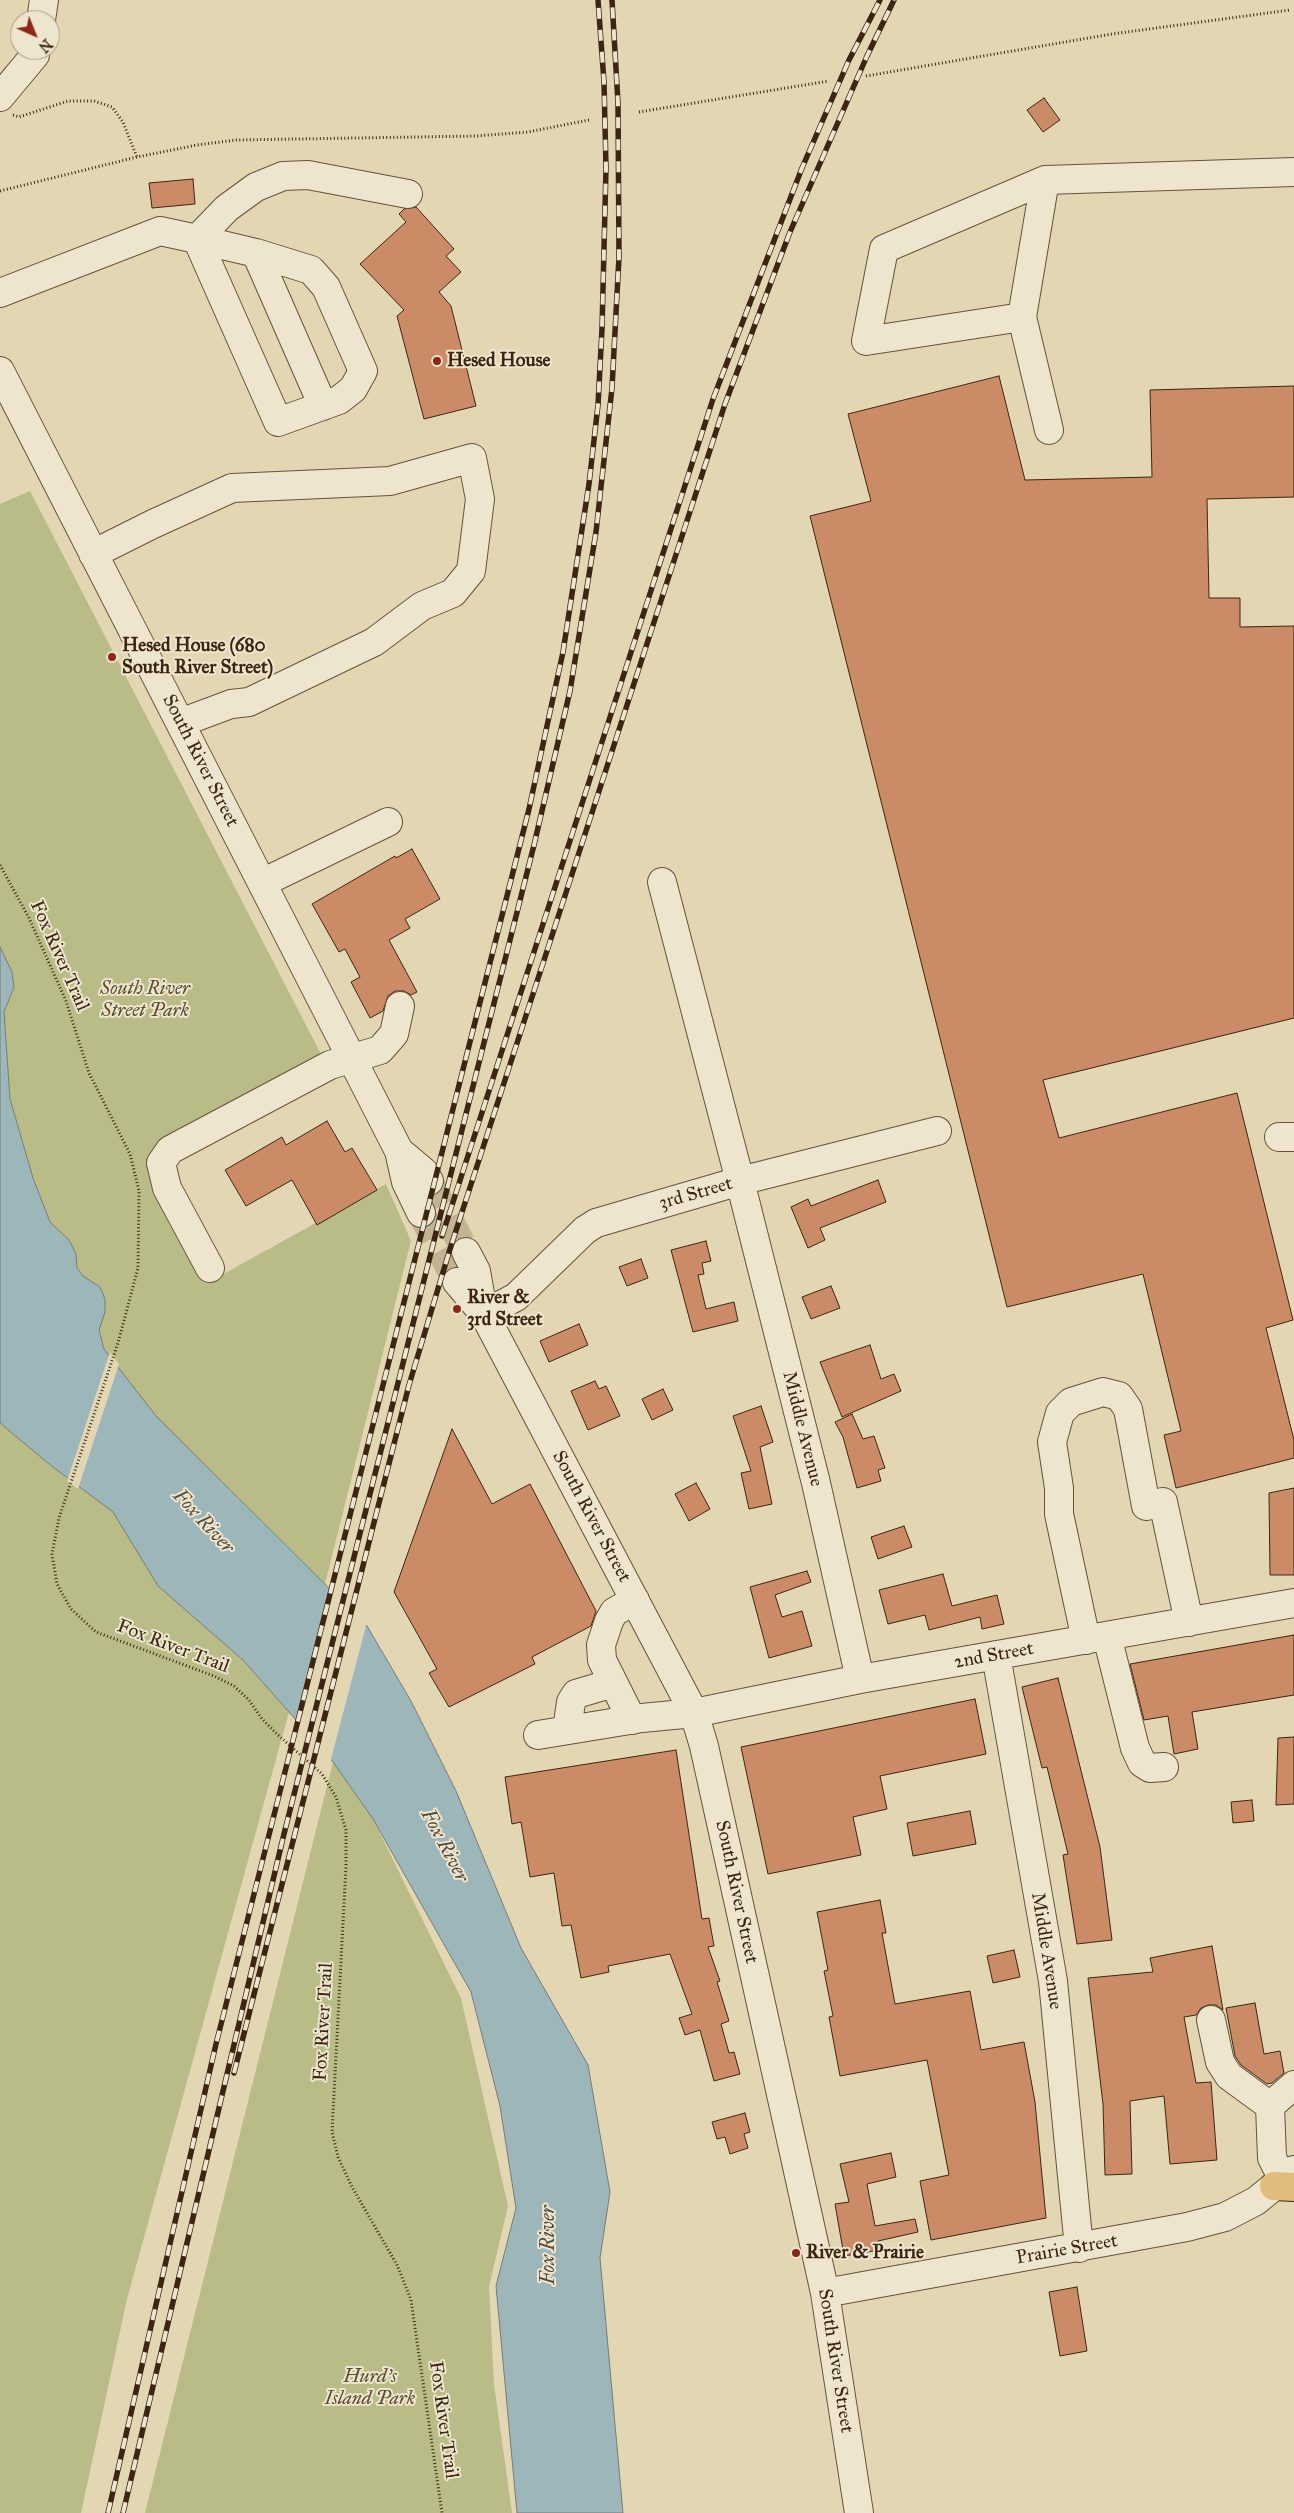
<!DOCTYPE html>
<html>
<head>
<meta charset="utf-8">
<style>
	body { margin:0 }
	#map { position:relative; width:1294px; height:2513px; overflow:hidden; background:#e3d7b3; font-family:"IM FELL Great Primer",serif }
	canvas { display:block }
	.north { position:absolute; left:10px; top:10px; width:50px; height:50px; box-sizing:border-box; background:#ede5ce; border:1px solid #a79982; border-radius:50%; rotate:136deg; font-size:14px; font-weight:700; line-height:20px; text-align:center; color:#3d2611 }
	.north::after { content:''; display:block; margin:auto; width:18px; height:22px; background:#8f2418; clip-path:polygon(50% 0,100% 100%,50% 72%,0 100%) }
</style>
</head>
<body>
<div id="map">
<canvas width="1294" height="2513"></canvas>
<div class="north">N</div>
</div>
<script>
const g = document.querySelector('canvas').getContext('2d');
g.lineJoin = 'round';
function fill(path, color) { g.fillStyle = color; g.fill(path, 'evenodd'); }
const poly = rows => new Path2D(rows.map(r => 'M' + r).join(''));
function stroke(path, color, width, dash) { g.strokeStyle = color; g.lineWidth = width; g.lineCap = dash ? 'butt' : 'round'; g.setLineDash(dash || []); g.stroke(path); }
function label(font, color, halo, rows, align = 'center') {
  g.font = font + ' "IM FELL Great Primer",serif'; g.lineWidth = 4; g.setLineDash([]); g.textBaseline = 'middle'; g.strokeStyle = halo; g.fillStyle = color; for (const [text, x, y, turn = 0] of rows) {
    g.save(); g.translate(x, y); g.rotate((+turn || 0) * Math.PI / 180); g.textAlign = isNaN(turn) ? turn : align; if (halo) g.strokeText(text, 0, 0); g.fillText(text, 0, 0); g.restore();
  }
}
fill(poly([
	[30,491,323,1058,151,1174,209,1282,386,1184,411,1241,325,1584,156,1416,104,1349,99,1330,105,1312,100,1287,83,1276,77,1268,76,1254,69,1240,50,1222,33,1178,10,1099,4,1012,14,986,12,972,0,947,0,504],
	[0,1423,49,1464,113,1512,158,1586,243,1660,289,1712,127,2299,81,2513,0,2513],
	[333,1762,373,1819,461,1998,508,2206,489,2287,494,2384,512,2513,145,2513]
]), '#babc88');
const water = poly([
	[0,947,12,972,14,987,4,1012,10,1099,33,1178,50,1222,69,1240,76,1254,77,1268,83,1276,100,1287,105,1299,105,1312,99,1330,104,1349,156,1416,367,1626,411,1701,456,1791,521,1948,588,2065,610,2192,600,2258,623,2513,517,2513,496,2286,516,2208,500,2106,471,1992,373,1819,333,1762,243,1660,158,1586,113,1512,49,1464,0,1423,0,947]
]);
fill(water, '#9cb6b9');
stroke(water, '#767c76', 1);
fill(poly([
	[110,1352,119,1364,78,1489,67,1481],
	[331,1587,367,1622,330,1763,297,1724]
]), '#e3d7b3');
const building = poly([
	[1044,98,1060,120,1043,132,1027,110,1044,98],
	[193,179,195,204,152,208,149,183,193,179],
	[416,207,454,249,446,256,461,272,439,292,451,306,476,406,424,419,397,316,404,310,360,264,406,222,399,214,404,209,416,207],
	[999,376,1025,480,1152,477,1150,390,1294,386,1294,497,1207,499,1209,598,1240,598,1240,627,1294,626,1294,1018,1043,1080,1059,1138,1237,1093,1293,1320,1266,1328,1294,1440,1294,1458,1176,1488,1164,1435,1181,1431,1143,1274,1007,1307,810,516,871,501,848,414,999,376],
	[412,849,440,899,405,919,410,928,389,940,417,992,411,995,404,991,395,991,388,996,383,1011,370,1018,351,982,360,977,345,949,339,952,312,904,395,856,396,858,412,849],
	[327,1121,345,1152,352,1148,377,1190,317,1225,292,1180,246,1206,225,1170,282,1137,286,1145,327,1121],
	[878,1180,886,1202,820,1228,825,1240,808,1248,791,1207,808,1199,811,1206,878,1180],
	[706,1241,711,1261,702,1263,704,1274,698,1275,706,1309,734,1302,738,1321,693,1332,671,1250,706,1241],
	[641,1259,648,1278,627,1286,619,1267,641,1259],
	[831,1286,840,1308,811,1319,802,1297,831,1286],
	[579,1324,588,1345,549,1362,540,1341,579,1324],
	[870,1345,881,1379,894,1374,901,1391,842,1417,820,1362,870,1345],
	[595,1381,599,1389,606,1386,620,1416,588,1430,571,1391,595,1381],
	[663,1389,673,1410,652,1420,642,1399,663,1389],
	[761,1406,773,1442,760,1447,772,1504,749,1509,741,1473,751,1471,733,1416,761,1406],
	[852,1414,863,1439,874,1436,885,1468,878,1470,881,1481,857,1488,843,1437,835,1422,852,1414],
	[452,1429,492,1504,530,1484,596,1611,591,1626,532,1657,535,1664,449,1707,429,1673,437,1669,394,1592,452,1429],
	[696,1483,710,1509,689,1521,675,1494,696,1483],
	[1294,1488,1294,1575,1270,1575,1269,1493,1294,1488],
	[904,1526,912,1547,878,1559,871,1537,904,1526],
	[807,1571,811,1582,775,1595,782,1617,802,1611,812,1646,769,1658,750,1587,807,1571],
	[943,1574,952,1606,997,1595,1004,1624,982,1629,980,1617,929,1630,925,1615,888,1624,879,1590,943,1574],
	[1294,1635,1294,1695,1192,1712,1198,1749,1174,1754,1168,1716,1144,1720,1130,1664,1294,1635],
	[1058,1678,1100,1847,1112,1940,1077,1944,1063,1855,1068,1854,1047,1767,1042,1768,1022,1687,1058,1678],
	[975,1699,986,1754,880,1776,887,1809,853,1817,861,1855,768,1874,741,1747,975,1699],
	[1294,1737,1294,1804,1276,1805,1278,1738,1294,1737],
	[676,1750,702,1919,709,1918,714,1946,708,1947,720,1981,717,1982,729,2021,721,2024,729,2053,734,2052,740,2074,714,2081,700,2030,685,2035,679,2018,692,2014,670,1954,608,1966,609,1972,581,1978,571,1925,562,1926,554,1873,530,1877,521,1822,512,1824,505,1777,676,1750],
	[1252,1800,1254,1821,1233,1823,1231,1802,1252,1800],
	[970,1811,976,1844,913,1856,907,1823,970,1811],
	[880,1900,886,1933,882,1933,895,2004,970,1991,981,2050,1024,2042,1035,2102,1046,2218,931,2240,920,2181,949,2175,927,2060,840,2076,829,2017,833,2016,824,1971,828,1970,817,1912,880,1900],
	[1212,1946,1223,2010,1216,2005,1208,2005,1201,2008,1196,2015,1184,2017,1196,2083,1211,2082,1217,2160,1170,2164,1164,2096,1130,2101,1132,2174,1105,2175,1103,2104,1088,1978,1153,1972,1150,1958,1212,1946],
	[1014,1950,1020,1977,993,1983,987,1956,1014,1950],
	[1255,2003,1264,2054,1280,2051,1284,2073,1272,2083,1267,2084,1241,2065,1235,2056,1226,2008,1255,2003],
	[745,2113,750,2132,744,2134,748,2148,730,2154,725,2137,717,2139,712,2122,745,2113],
	[891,2153,896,2177,867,2184,875,2226,915,2219,918,2232,878,2241,879,2250,844,2256,835,2204,849,2202,840,2164,891,2153],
	[1077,2287,1087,2351,1060,2356,1049,2292,1077,2287]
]);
fill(building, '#cb8b67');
stroke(building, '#3d2611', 1);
stroke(poly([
	[429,1181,466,1252],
	[421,1213,457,1282]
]), '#c2b493', 28, [28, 14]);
const minor = poly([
	[41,20,44,0],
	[0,97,35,55,35,50],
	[256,253,323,406],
	[0,293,160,231,197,239,256,253,311,270,326,287,363,371,353,389,339,400,278,422,197,239,227,208,256,187,283,176,308,175,408,194],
	[1022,317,1045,180],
	[0,371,399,1151,406,1182,421,1213],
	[1049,430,1022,317,866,341,884,249,1045,180,1294,172],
	[93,554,153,524,232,488,390,481,472,458,480,499,471,571,453,593,422,606,374,642,249,702,231,704,180,723],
	[662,882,740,1181,816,1483,860,1679],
	[262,883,388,822],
	[1279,1137,1294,1137],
	[399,1151,424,1172,429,1181],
	[466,1252,476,1271,483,1311],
	[210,1268,167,1188,161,1163,170,1150,330,1065,380,1050,394,1034,400,1006],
	[457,1282,484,1314,694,1713,704,1746,825,2293,859,2513],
	[484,1314,516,1297,585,1230,596,1223,740,1181,937,1131],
	[1107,1636,1135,1748,1142,1763,1150,1768,1164,1767],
	[1086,1640,1059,1514,1059,1488,1052,1442,1060,1413,1071,1402,1103,1392,1119,1396,1128,1409,1146,1506,1163,1502,1189,1622],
	[996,1655,1053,1981,1079,2248],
	[632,1720,602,1660,601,1645,609,1621,614,1612,635,1600],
	[567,1730,571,1702,576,1694,613,1683],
	[538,1735,642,1718,694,1713,860,1679,1294,1603],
	[1211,2020,1220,2062,1229,2076,1270,2106],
	[1283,2179,1272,2158,1270,2106,1294,2085],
	[825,2293,1187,2227,1225,2217,1256,2201,1294,2170]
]);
const major = poly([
	[1274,2186,1294,2187]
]);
stroke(minor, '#66523a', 30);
stroke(major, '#3d2611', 30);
stroke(poly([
	[866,76,1112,34,1290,10],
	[639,112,829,81],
	[13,115,19,117,68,101,94,101,112,107,123,122,137,157],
	[0,191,137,157,197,145,236,140,476,136,528,132,589,120],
	[0,865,29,918,66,1001,89,1073,130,1154,139,1191,138,1268,118,1343,59,1518,52,1554,57,1584,71,1609,96,1632,214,1676,234,1686,249,1700,262,1719,278,1735,322,1774,336,1797,346,1830,346,1866,332,2132,338,2157,352,2187,397,2265,411,2300,442,2513]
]), '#3d2611', 3, [1, 2.5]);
stroke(minor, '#ede5ce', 28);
stroke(major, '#e2bc7a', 28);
const rail = poly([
	[442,1236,713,399,802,168,849,60,880,0],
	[234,2073,409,1385,450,1249,725,404,790,232,867,56,894,0],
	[108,2513,216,2044,529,809,563,652,589,484,598,405,602,329,606,168,604,82,598,0],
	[123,2513,283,1838,534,845,570,691,596,532,612,388,619,257,618,103,612,0]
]);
stroke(rail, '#3d2611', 5.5);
stroke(rail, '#ede5ce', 4, [11]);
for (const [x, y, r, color] of [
	[437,361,5,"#8f2418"],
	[112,657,5,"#8f2418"],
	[457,1309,5,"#8f2418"],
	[796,2253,5,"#8f2418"]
]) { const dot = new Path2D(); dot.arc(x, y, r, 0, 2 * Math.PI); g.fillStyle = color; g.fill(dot); stroke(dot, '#ede5ce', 2); }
label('bold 19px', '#3d2611', '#ede5ce', [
	["Hesed House",447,361],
	["Hesed House (680",122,646],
	["South River Street)",122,668],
	["River &",467,1298],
	["3rd Street",467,1320],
	["River & Prairie",806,2253]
], 'left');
label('19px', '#3d2611', '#ede5ce', [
	["South River Street",200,761,63],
	["Fox River Trail",59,956,66],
	["3rd Street",696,1194,-16],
	["Middle Avenue",802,1429,76],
	["South River Street",591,1517,62],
	["Fox River Trail",173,1647,21],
	["2nd Street",994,1656,-10],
	["South River Street",736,1892,78],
	["Middle Avenue",1046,1951,81],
	["Fox River Trail",324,2022,-87],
	["Prairie Street",1067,2250,-10],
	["South River Street",835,2361,81],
	["Fox River Trail",443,2420,82]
]);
label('italic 19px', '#5c4c2f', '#ede5ce', [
	["South River",145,989],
	["Street Park",145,1011],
	["Hurd's",370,2377],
	["Island Park",370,2399]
]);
label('italic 20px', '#554a3b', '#ede5ce', [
	["Fox River",203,1522,47],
	["Fox River",444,1846,62],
	["Fox River",549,2245,-90]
]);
</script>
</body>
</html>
